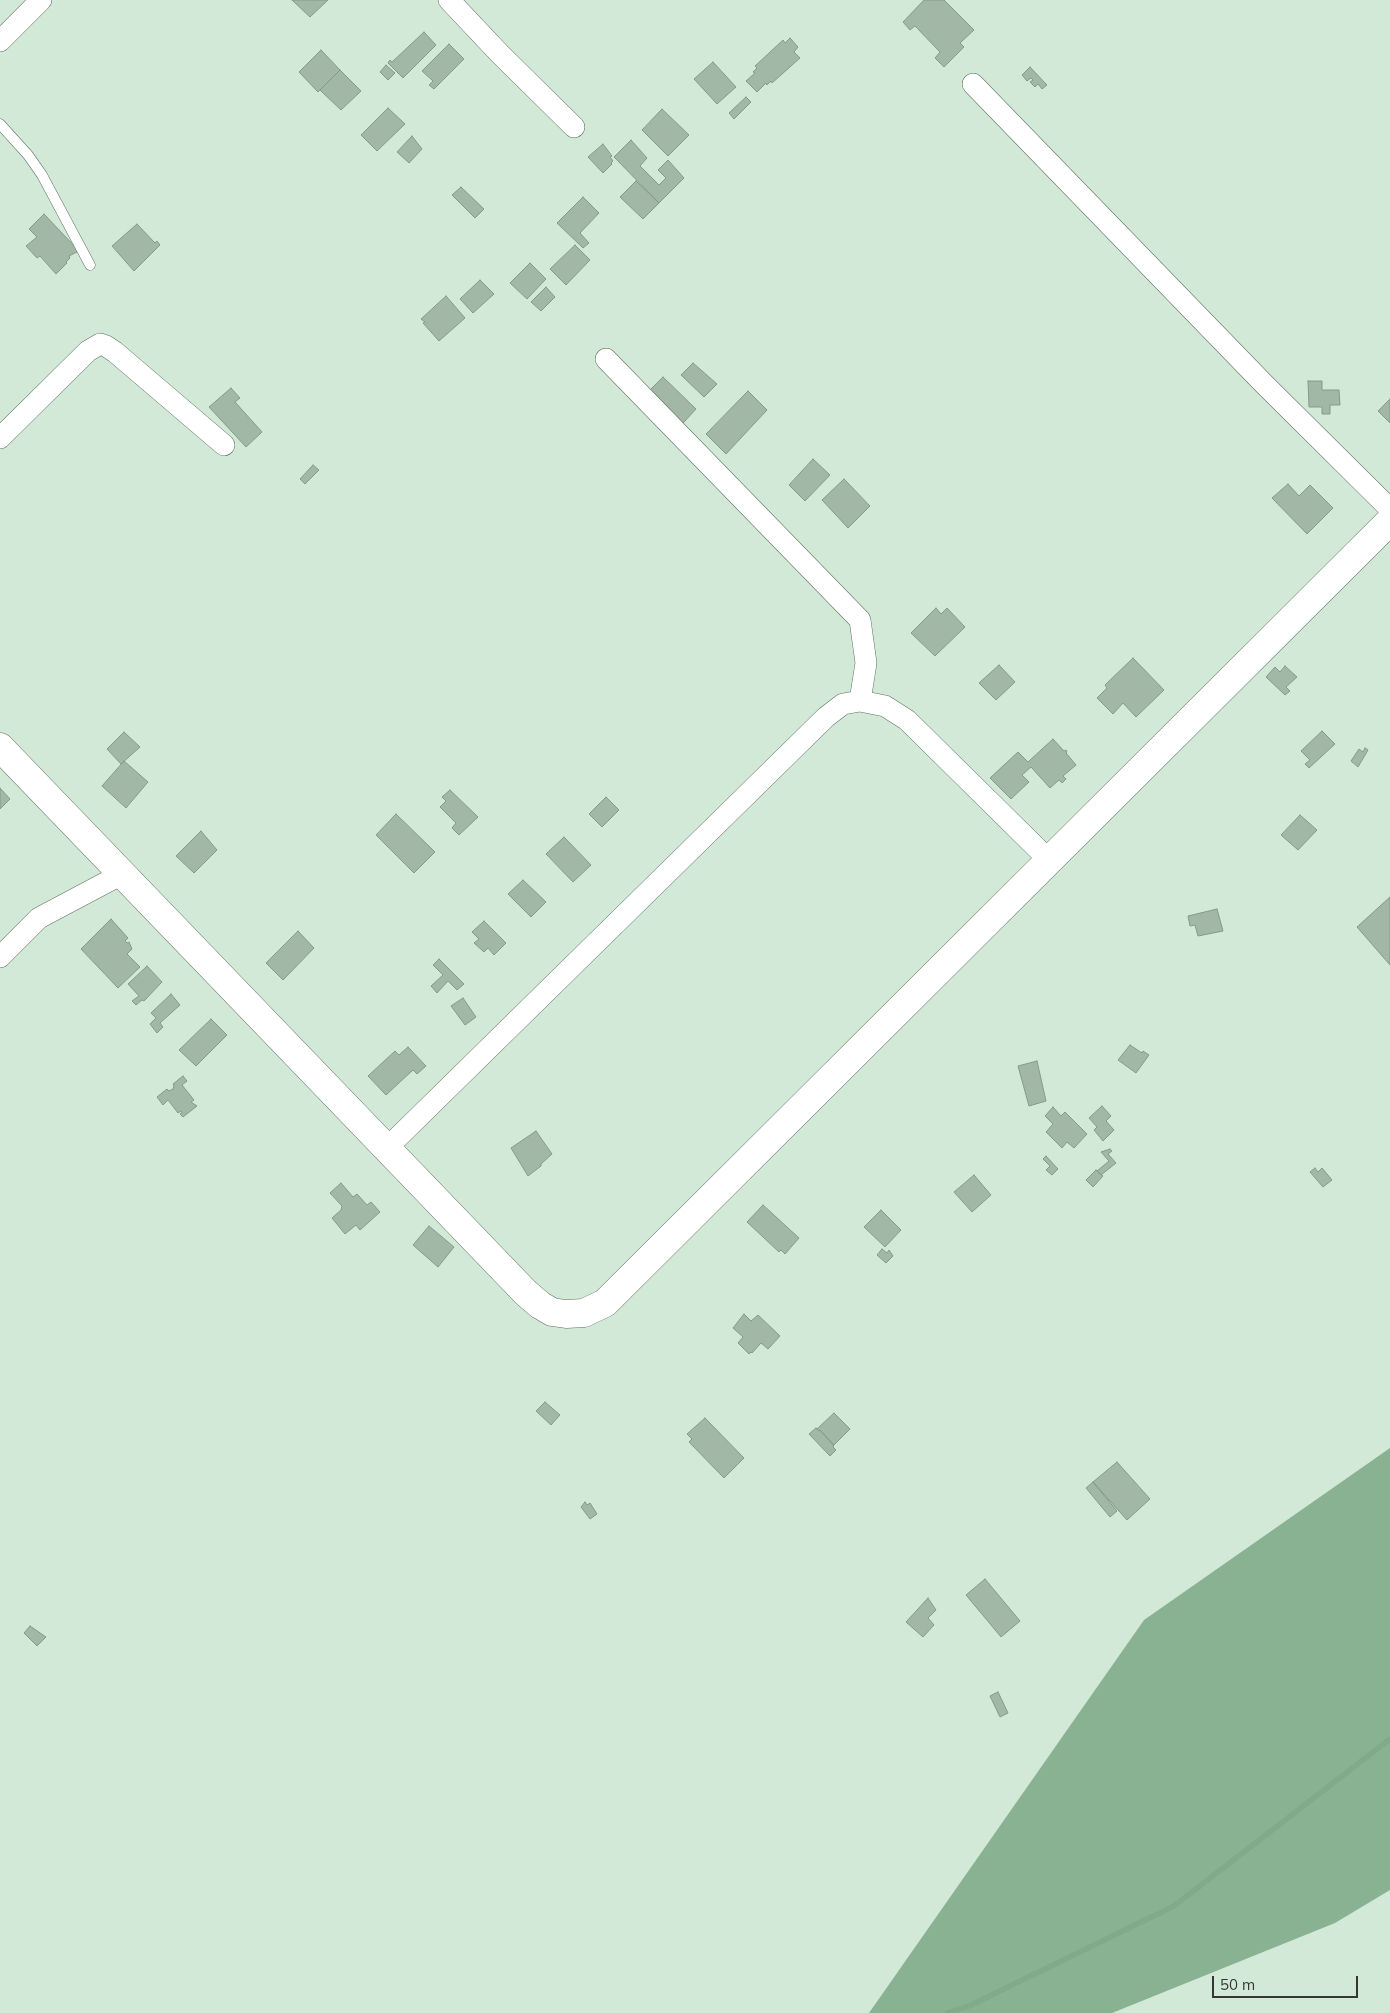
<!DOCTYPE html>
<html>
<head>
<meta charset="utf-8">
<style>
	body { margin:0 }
	#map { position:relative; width:1390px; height:2013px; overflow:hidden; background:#d3e9d8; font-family:Mulish,sans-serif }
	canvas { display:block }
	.scale { position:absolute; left:1212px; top:1976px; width:146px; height:22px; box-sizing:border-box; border:2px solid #313932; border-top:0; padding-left:6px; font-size:15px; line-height:18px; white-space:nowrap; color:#313932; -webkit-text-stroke:4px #d3e9d8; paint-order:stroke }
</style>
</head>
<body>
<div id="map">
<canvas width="1390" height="2013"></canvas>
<div class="scale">50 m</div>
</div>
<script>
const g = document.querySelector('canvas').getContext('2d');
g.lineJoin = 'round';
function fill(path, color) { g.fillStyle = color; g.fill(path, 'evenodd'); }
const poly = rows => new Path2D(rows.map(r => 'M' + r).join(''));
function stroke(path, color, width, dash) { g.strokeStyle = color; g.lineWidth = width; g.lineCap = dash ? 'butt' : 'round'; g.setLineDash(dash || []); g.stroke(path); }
fill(poly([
	[1390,1448,1390,1890,1335,1923,1112,2013,869,2013,1144,1620]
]), '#88b292');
stroke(poly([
	[947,2013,969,2006,1174,1906,1390,1739]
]), '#80ab8a', 5.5);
const building = poly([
	[292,0,328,0,310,17,292,0],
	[924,0,944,0,974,30,960,43,964,47,944,67,935,58,940,52,915,26,910,30,903,22,924,0],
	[424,32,436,45,403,78,388,63,390,60,392,62,424,32],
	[790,38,798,47,794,52,800,58,772,83,771,81,767,85,766,83,757,92,746,81,755,73,753,72,757,68,755,66,783,40,785,43,790,38],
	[449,44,464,59,434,89,429,85,433,81,422,71,449,44],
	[321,50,340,70,318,92,299,72,321,50],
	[713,62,736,87,717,104,694,79,713,62],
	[386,65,395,73,388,80,380,72,386,65],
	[1030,67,1047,85,1042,89,1038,84,1035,87,1030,82,1033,80,1031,78,1027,81,1022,75,1030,67],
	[340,70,361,91,341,110,320,90,340,70],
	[746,97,751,102,734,119,729,113,746,97],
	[388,108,405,124,377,151,361,135,388,108],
	[662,109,689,135,668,156,642,130,662,109],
	[412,136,422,149,409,163,397,152,412,136],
	[631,140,647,158,640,166,659,185,666,178,658,170,668,160,684,178,659,203,614,157,631,140],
	[603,144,612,156,610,157,613,161,611,163,612,164,603,173,588,157,603,144],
	[636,181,659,203,643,219,620,197,636,181],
	[461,187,484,209,475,218,452,195,461,187],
	[583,197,599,213,580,233,589,243,583,248,557,223,583,197],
	[44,214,79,251,69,256,70,258,66,262,67,263,56,274,40,256,37,258,26,246,37,237,29,229,44,214],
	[137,224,155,243,157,241,160,245,134,271,112,246,137,224],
	[575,245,590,260,566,285,550,269,575,245],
	[530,263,546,279,527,299,510,283,530,263],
	[480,280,494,294,473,313,460,299,480,280],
	[546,287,555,297,541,311,531,302,546,287],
	[446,296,465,318,439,341,423,323,425,322,421,319,446,296],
	[693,363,717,384,704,397,681,375,693,363],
	[663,377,696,409,674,433,640,400,663,377],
	[1308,381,1322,381,1322,390,1339,390,1340,405,1330,405,1330,414,1322,414,1322,407,1309,407,1308,381],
	[231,388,240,398,235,402,262,432,246,447,209,407,231,388],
	[748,391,767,410,726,454,706,434,748,391],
	[1390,399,1390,423,1378,411,1390,399],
	[813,459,830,475,805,501,789,485,813,459],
	[313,465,319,470,305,484,300,479,313,465],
	[844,479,870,506,848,528,822,500,844,479],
	[1288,484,1299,496,1310,485,1333,508,1307,534,1272,498,1288,484],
	[936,608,941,614,947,608,965,627,935,656,911,633,936,608],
	[1133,658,1164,690,1136,717,1123,703,1113,714,1097,698,1107,688,1105,685,1133,658],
	[999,665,1015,682,996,700,979,683,999,665],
	[1285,666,1297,677,1286,687,1290,691,1285,695,1266,677,1275,667,1280,672,1285,666],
	[1322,731,1335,744,1309,768,1305,764,1310,760,1301,751,1322,731],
	[124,732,140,747,121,764,107,749,124,732],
	[1053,739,1064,751,1066,750,1067,752,1066,753,1076,765,1063,776,1066,779,1062,783,1059,780,1050,788,1031,767,1022,775,1029,782,1011,799,990,778,1018,752,1028,762,1053,739],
	[1365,748,1368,750,1358,767,1351,761,1359,749,1363,752,1365,748],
	[124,761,148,782,126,808,102,786,124,761],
	[0,788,10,799,0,809,0,788],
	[450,790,478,817,459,835,452,828,456,823,440,807,446,801,442,797,450,790],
	[606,797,619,810,602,827,589,814,606,797],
	[396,814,435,852,414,873,376,835,396,814],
	[1300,815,1317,830,1298,850,1281,835,1300,815],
	[201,831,217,850,194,873,176,856,201,831],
	[564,837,591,865,573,882,546,854,564,837],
	[523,880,546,902,531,917,508,894,523,880],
	[1390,897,1390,965,1357,927,1390,897],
	[1217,909,1223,931,1198,936,1195,925,1190,926,1188,916,1217,909],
	[111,919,128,938,125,941,127,943,129,942,132,949,127,954,140,967,118,988,81,949,111,919],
	[484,921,506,943,494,955,488,948,484,952,474,943,479,939,472,932,484,921],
	[298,931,314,948,283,980,266,963,298,931],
	[439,959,464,984,457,990,448,981,437,993,431,986,443,975,433,965,439,959],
	[147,966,162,982,144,1001,142,1000,136,1005,132,1001,139,996,128,984,147,966],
	[171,994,180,1005,160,1023,163,1027,157,1033,150,1024,156,1018,151,1013,171,994],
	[463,998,476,1017,465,1025,451,1006,463,998],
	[211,1019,227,1035,196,1066,179,1050,211,1019],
	[1130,1045,1142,1053,1143,1051,1149,1055,1136,1073,1118,1060,1130,1045],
	[408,1047,426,1066,417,1074,413,1070,386,1095,368,1076,395,1051,399,1055,408,1047],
	[1037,1061,1046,1101,1029,1106,1018,1066,1037,1061],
	[183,1076,187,1081,182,1085,194,1100,191,1102,197,1106,183,1117,180,1114,182,1113,181,1111,178,1113,168,1100,163,1105,157,1097,167,1089,169,1091,173,1089,174,1086,173,1084,183,1076],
	[1102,1106,1111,1116,1106,1121,1114,1130,1103,1141,1094,1130,1097,1127,1089,1118,1102,1106],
	[1053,1107,1061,1116,1065,1112,1087,1134,1074,1148,1067,1142,1062,1148,1046,1132,1053,1124,1045,1116,1053,1107],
	[536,1131,552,1154,541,1164,541,1166,528,1176,511,1148,536,1131],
	[1110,1149,1112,1151,1108,1154,1116,1163,1101,1175,1097,1171,1109,1161,1101,1152,1110,1149],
	[1046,1156,1058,1169,1052,1175,1046,1170,1050,1166,1043,1159,1046,1156],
	[1315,1168,1318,1172,1322,1168,1332,1180,1323,1187,1310,1172,1315,1168],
	[1096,1170,1103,1176,1093,1187,1086,1180,1096,1170],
	[974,1175,991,1195,972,1212,954,1192,974,1175],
	[341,1183,353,1197,357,1194,367,1205,371,1202,380,1212,360,1230,356,1225,345,1234,332,1218,341,1210,342,1206,330,1193,341,1183],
	[763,1205,799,1238,785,1254,781,1250,779,1252,747,1222,763,1205],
	[881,1210,901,1230,885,1247,864,1227,881,1210],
	[429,1226,454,1247,438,1267,413,1245,429,1226],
	[882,1249,887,1253,889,1250,893,1256,886,1263,877,1255,882,1249],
	[744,1314,751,1321,758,1315,780,1336,768,1349,761,1343,752,1353,751,1352,749,1354,738,1343,743,1337,733,1328,744,1314],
	[545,1402,560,1415,551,1425,536,1411,545,1402],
	[834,1413,850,1429,834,1445,820,1430,819,1431,817,1429,834,1413],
	[705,1418,744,1458,724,1478,689,1442,692,1439,687,1434,705,1418],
	[816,1428,819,1431,820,1430,834,1446,833,1447,836,1450,830,1456,809,1434,816,1428],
	[1117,1462,1150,1499,1127,1520,1093,1482,1117,1462],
	[1093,1482,1117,1511,1110,1517,1086,1488,1093,1482],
	[585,1502,587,1505,590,1503,597,1514,590,1519,581,1507,585,1502],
	[985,1579,1020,1621,1001,1637,966,1595,985,1579],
	[928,1598,936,1610,928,1618,934,1625,923,1637,906,1622,928,1598],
	[30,1626,46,1637,37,1646,24,1633,30,1626],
	[998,1692,1008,1713,1000,1717,990,1696,998,1692]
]);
fill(building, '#a2b7a6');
stroke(building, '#859989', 1);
const lane = poly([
	[0,124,28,155,42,175,90,265]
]);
const street = poly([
	[449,0,500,54,574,127],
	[0,41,41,0],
	[973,84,1264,384,1390,509],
	[606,359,860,620,866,663,860,701],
	[0,438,88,351,100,344,106,346,115,352,224,445],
	[0,957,39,918,122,874],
	[386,1149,826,717,843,704,860,701,885,706,907,720,1050,861]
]);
const secondary = poly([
	[0,747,526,1293,540,1305,552,1312,566,1314,584,1313,605,1303,1390,521]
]);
stroke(lane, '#5d7061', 11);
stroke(street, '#5d7061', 22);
stroke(secondary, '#5d7061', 29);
stroke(lane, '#fff', 10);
stroke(street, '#fff', 21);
stroke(secondary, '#fff', 28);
</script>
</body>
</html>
